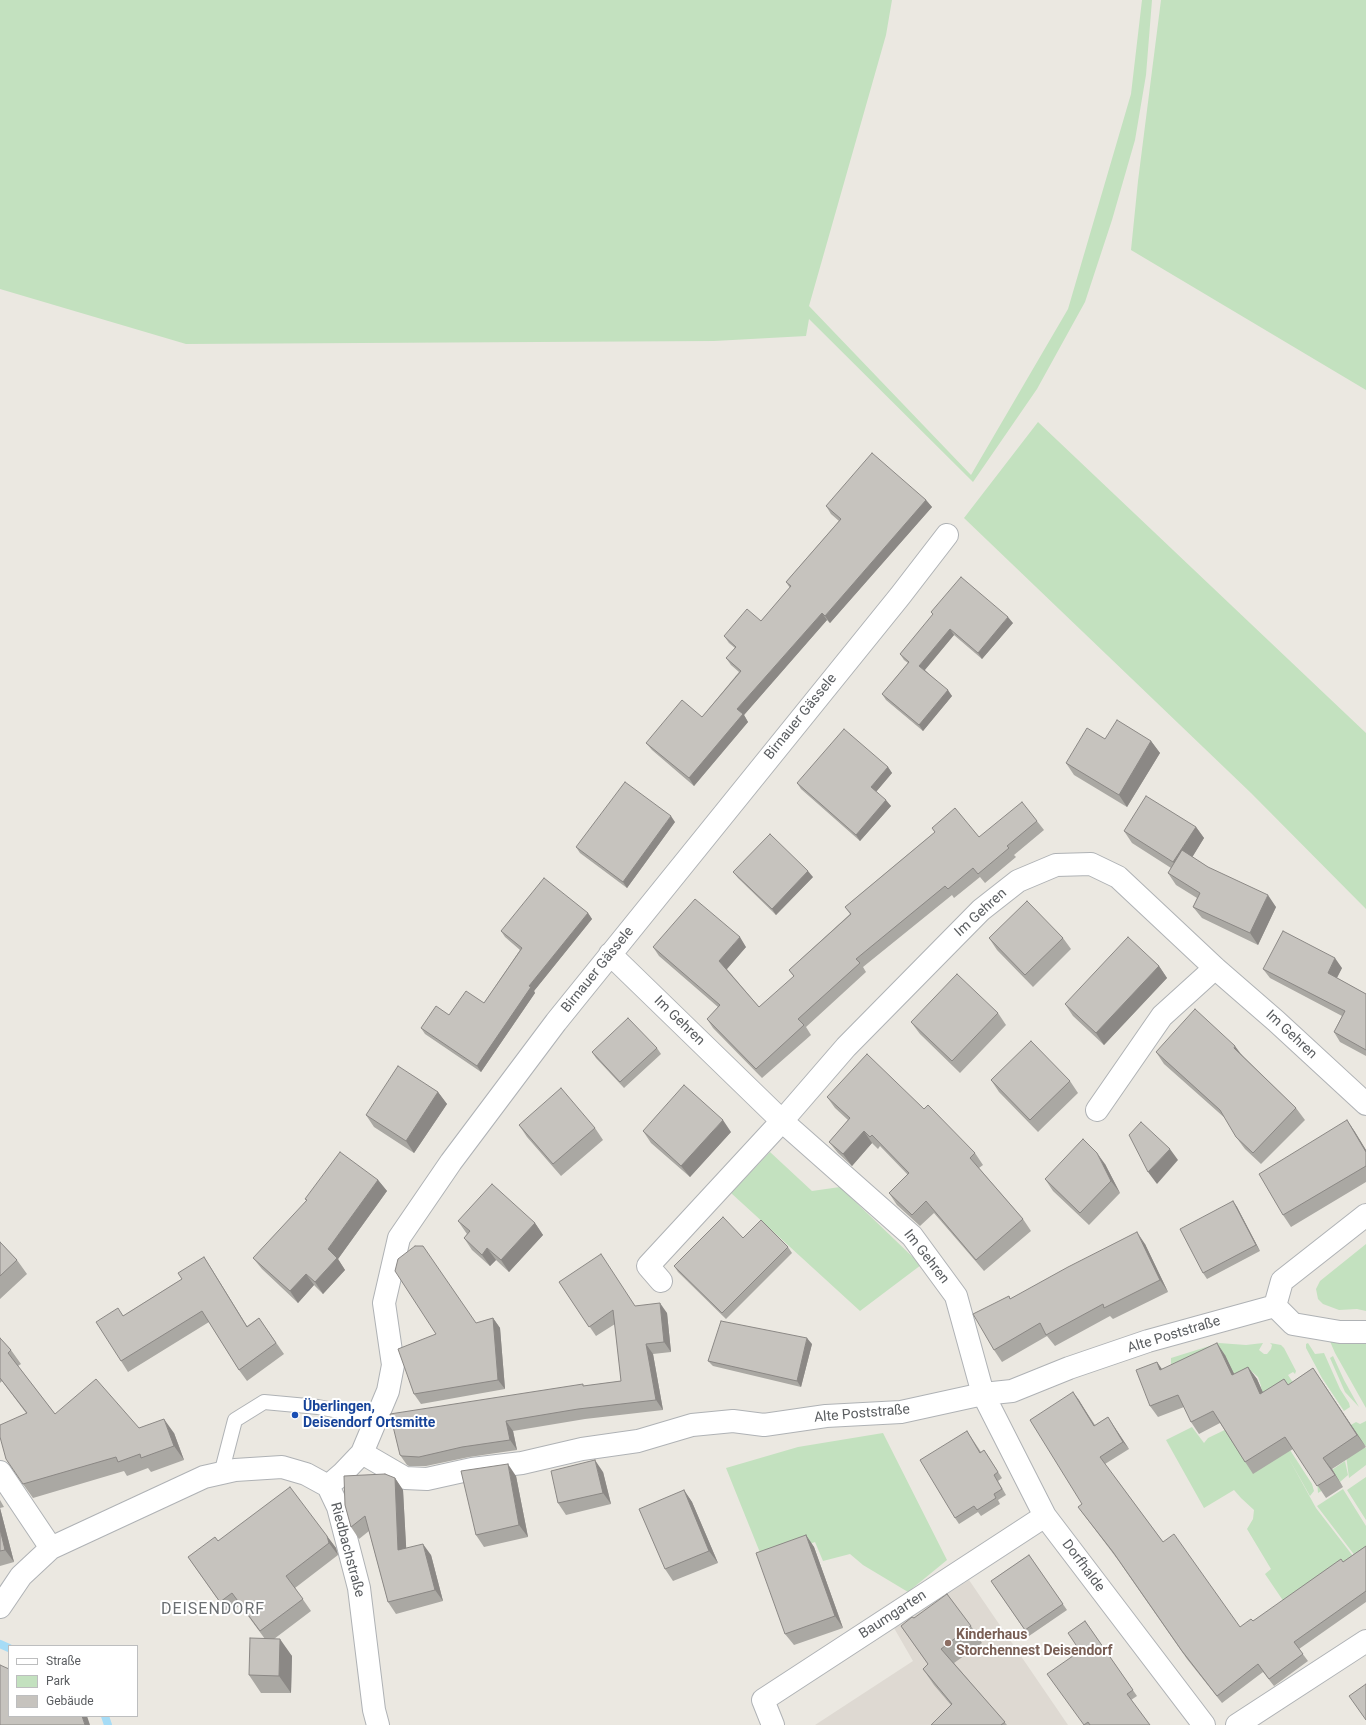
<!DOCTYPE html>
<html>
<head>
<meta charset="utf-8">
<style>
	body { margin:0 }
	#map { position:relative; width:1366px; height:1725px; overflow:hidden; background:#ebe8e1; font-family:Roboto,sans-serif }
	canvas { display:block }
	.legend { position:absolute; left:8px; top:1645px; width:130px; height:72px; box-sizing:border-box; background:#fff; border:1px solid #bdbebf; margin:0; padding:5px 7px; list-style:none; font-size:12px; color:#5a5d60 }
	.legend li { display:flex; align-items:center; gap:8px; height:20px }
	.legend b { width:20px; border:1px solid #bdbebf }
</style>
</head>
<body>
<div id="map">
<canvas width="1366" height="1725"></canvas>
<ul class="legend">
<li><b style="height:5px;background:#fff"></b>Straße</li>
<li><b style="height:11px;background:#c3e1bf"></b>Park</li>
<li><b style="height:11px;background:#c6c3be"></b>Gebäude</li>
</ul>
</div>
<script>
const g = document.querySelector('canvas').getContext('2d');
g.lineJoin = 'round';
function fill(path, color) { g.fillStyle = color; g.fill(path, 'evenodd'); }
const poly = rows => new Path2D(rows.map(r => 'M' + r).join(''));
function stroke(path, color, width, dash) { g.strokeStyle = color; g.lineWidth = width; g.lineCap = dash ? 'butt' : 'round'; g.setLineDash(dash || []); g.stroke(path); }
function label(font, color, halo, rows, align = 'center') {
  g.font = font + ' Roboto,sans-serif'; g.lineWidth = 4; g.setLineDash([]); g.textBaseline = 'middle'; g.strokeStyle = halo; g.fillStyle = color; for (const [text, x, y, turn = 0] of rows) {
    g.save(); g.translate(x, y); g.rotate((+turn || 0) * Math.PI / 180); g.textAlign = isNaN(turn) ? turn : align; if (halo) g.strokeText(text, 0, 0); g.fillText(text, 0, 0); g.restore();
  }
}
fill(poly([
	[969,1580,1068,1725,815,1725,913,1661,894,1628]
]), '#ded9d2');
fill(poly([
	[0,0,892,0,886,35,809,306,971,475,1068,309,1131,94,1142,0,1152,0,1146,75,1135,140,1112,220,1085,302,1037,389,973,482,809,319,806,336,714,341,186,344,0,289],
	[1161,0,1366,0,1366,390,1131,250,1138,181],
	[1038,422,1366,733,1366,909,1251,793,964,518],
	[770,1152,812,1191,840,1187,921,1265,860,1311,731,1193],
	[1366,1244,1366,1311,1357,1309,1339,1310,1323,1304,1318,1299,1316,1289,1320,1281],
	[1329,1339,1366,1344,1366,1408,1335,1353],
	[1219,1343,1246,1345,1263,1343,1259,1350,1264,1354,1267,1354,1271,1349,1272,1345,1270,1343,1281,1345,1284,1348,1296,1371,1295,1374,1293,1372,1288,1375,1294,1384,1290,1450,1312,1484,1314,1491,1310,1496,1288,1457,1316,1508,1356,1560,1284,1602,1265,1574,1271,1569,1247,1529,1253,1519,1254,1510,1241,1498,1234,1490,1204,1508,1166,1440,1192,1427,1204,1443,1208,1438,1235,1425,1171,1367,1171,1358],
	[1251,1371,1258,1377,1261,1386,1264,1409],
	[1308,1343,1315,1354,1324,1353,1340,1389,1349,1403,1350,1407,1344,1411,1322,1378,1306,1348,1306,1344],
	[1333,1356,1344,1380,1359,1407,1345,1392,1330,1358],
	[1366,1421,1366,1446,1335,1434,1356,1422,1360,1424],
	[883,1433,947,1560,908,1592,863,1565,850,1554,823,1561,815,1542,763,1560,726,1468,798,1447],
	[1360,1446,1366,1448,1366,1465,1349,1478,1346,1455],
	[1345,1461,1348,1475,1340,1482,1339,1480,1318,1493,1317,1480],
	[1366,1477,1366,1520,1347,1490],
	[1343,1489,1366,1526,1366,1557,1359,1561,1317,1506]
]), '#c3e1bf');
stroke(poly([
	[0,1644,9,1648],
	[105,1716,108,1725]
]), '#a6dcf6', 8);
const lane = poly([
	[221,1474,235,1420,264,1402,318,1407,377,1418,385,1417]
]);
const street = poly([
	[610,954,782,1121,912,1236,956,1296,983,1394,1045,1516,1204,1725],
	[1097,1110,1162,1016,1215,968],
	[661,1281,648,1266,782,1121,846,1047,981,910,1018,881,1056,865,1091,864,1118,877,1215,968,1276,1021,1366,1104],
	[1275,1306,1282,1281,1366,1215],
	[1275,1306,1293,1324,1340,1332,1366,1332],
	[362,1453,405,1478,427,1479,472,1469,522,1463,582,1449,638,1441,692,1425,733,1421,764,1425,826,1416,901,1412,983,1394,1012,1391,1069,1368,1148,1341,1275,1306],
	[0,1472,51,1548],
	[328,1486,343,1473,362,1453,388,1391,393,1365,384,1303,399,1238,451,1162,556,1022,900,596,947,535],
	[0,1607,21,1576,51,1548,204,1477,235,1470,282,1467,306,1474,328,1486,338,1507,359,1588,374,1710,378,1725],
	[773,1725,763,1700,1045,1516],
	[1237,1725,1366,1641]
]);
stroke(lane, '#afb2b5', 16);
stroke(street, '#afb2b5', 24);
stroke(lane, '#fff', 14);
stroke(street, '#fff', 22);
fill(poly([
	[926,500,932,507,830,623,827,620,744,715,748,722,694,786,652,750,646,743,702,717,739,672,731,665,726,658,735,648,729,643,724,636,761,621,790,588,786,582,839,521,831,514,826,506],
	[931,612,1013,623,982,659,954,635,925,670,952,696,923,731,886,700,882,694,908,663,904,660,900,654,933,615],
	[1105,739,1151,741,1160,753,1127,807,1074,775,1066,763],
	[888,767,892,773,876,792,891,806,860,841,801,789,797,783],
	[1037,821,1044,830,1014,855,1016,857,985,883,980,877,954,898,952,895,863,967,866,972,806,1027,811,1035,762,1078,713,1028,707,1019,718,1007,659,956,653,947,746,947,727,969,759,1007,794,977,789,970,850,914,845,907,935,832,932,828,979,837],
	[675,822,627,888,580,853,576,847],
	[1196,827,1204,838,1192,857,1208,867,1276,907,1258,945,1202,918,1193,907,1197,898,1176,885,1168,873,1171,868,1132,843,1124,831],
	[733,872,813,877,776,915,738,878],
	[588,913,592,919,534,991,535,993,481,1072,425,1034,421,1028,449,1015,484,1003,520,950,505,937,501,931],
	[989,938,1063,938,1071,949,1033,987,997,950],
	[1159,966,1167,978,1104,1045,1073,1016,1065,1004],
	[1342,968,1337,978,1366,994,1366,1056,1340,1042,1334,1032,1342,1016,1270,978,1263,969],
	[998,1013,1006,1025,960,1073,920,1034,911,1022],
	[657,1048,661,1054,624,1088,596,1058,592,1052],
	[1156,1052,1241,1054,1296,1108,1305,1120,1261,1164,1245,1149,1236,1137,1226,1119,1164,1064],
	[991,1080,1070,1081,1078,1093,1038,1132,999,1092],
	[438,1092,447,1104,414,1153,374,1127,366,1115],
	[827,1097,924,1109,975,1153,983,1165,979,1168,1023,1219,1031,1231,984,1271,934,1213,920,1226,897,1205,889,1193,908,1175,880,1146,878,1149,872,1143,852,1166,838,1153,829,1142,848,1120,835,1108],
	[1347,1120,1355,1132,1366,1150,1366,1182,1291,1227,1283,1215],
	[519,1125,595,1128,603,1140,561,1176,527,1137],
	[643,1131,731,1132,690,1177,651,1143],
	[1105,1164,1120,1193,1089,1225,1053,1191,1045,1179],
	[378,1180,387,1191,338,1259,345,1270,323,1294,314,1285,298,1303,262,1269,253,1258,307,1201,305,1199],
	[1233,1201,1237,1207,1260,1251,1207,1279,1203,1273],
	[458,1221,535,1223,543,1235,509,1272,496,1260,490,1266,472,1250,464,1238,467,1234],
	[743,1238,788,1247,792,1253,726,1319,678,1272,674,1266],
	[0,1242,17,1260,27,1274,0,1299],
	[1145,1244,1168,1292,1113,1319,1110,1316,1055,1346,1047,1336,1002,1362,994,1350,1010,1299],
	[204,1257,211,1268,247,1326,259,1318,284,1354,247,1381,239,1370,209,1322,128,1372,121,1361,123,1316,182,1279],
	[559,1282,635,1306,667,1313,671,1352,653,1354,663,1410,585,1419,513,1431,517,1450,469,1457,426,1466,409,1466,407,1465,400,1455,584,1386,621,1381,615,1324,596,1336],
	[493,1318,500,1328,505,1389,421,1404,414,1394,476,1323],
	[0,1338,11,1350,21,1364,18,1366,55,1414,139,1428,174,1433,184,1460,151,1472,148,1468,127,1476,124,1471,33,1498,23,1484,26,1413,2,1381,0,1383],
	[812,1344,801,1387,713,1366,708,1361],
	[1225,1355,1234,1374,1248,1367,1257,1379,1263,1393,1284,1379,1288,1385,1313,1368,1366,1447,1332,1469,1343,1487,1326,1498,1293,1449,1253,1474,1220,1423,1199,1434,1191,1422,1184,1407,1158,1417,1150,1406,1157,1362,1162,1369],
	[1073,1392,1095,1425,1108,1417,1129,1449,1105,1464,1163,1542,1240,1627,1253,1621,1343,1562,1366,1546,1366,1602,1299,1649,1308,1661,1274,1686,1263,1672,1222,1703,1187,1659,1118,1560,1078,1507,1082,1504],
	[967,1431,981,1452,984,1450,988,1456,1002,1478,998,1481,1006,1495,998,1500,1000,1504,981,1516,978,1512,959,1524,955,1518],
	[603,1472,611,1504,566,1515,558,1503],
	[516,1476,528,1537,484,1547,476,1535],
	[395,1478,403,1490,406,1548,431,1555,443,1601,396,1614,388,1602,369,1531,359,1539,351,1527],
	[684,1490,692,1502,718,1563,673,1581,665,1569],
	[0,1500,4,1507,0,1508,14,1562,0,1566],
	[806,1535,814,1547,843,1628,794,1645,785,1634],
	[327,1536,336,1548,338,1555,295,1588,311,1611,274,1639,292,1656,291,1693,261,1693,249,1675,265,1639,240,1605,228,1614,188,1557,218,1541],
	[1029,1555,1067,1610,1029,1636,991,1581],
	[914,1618,971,1626,982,1643,954,1663,1007,1725,931,1725,951,1705,934,1685,923,1669,928,1664,901,1626],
	[1085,1621,1137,1696,1131,1700,1150,1725,1084,1725]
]), '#aaa8a3');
fill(poly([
	[926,500,932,507,830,623,825,616],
	[822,613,827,620,744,715,748,722,694,786,689,778,737,709],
	[1008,617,1013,623,982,659,978,653],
	[950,629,954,635,923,672,919,666],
	[948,690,952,696,923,731,919,725],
	[1151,741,1160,753,1127,807,1119,795],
	[888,767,892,773,875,793,871,787],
	[886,800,891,806,860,841,856,835],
	[671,816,675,822,627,888,623,882],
	[1196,827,1204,838,1182,874,1173,862],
	[808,871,813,877,776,915,772,909],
	[1268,895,1276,907,1258,945,1250,933],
	[588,913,592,919,534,991,535,993,481,1072,477,1066,529,986],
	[740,937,746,947,726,970,719,961],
	[1335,958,1342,968,1334,983,1328,973],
	[1159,966,1167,978,1104,1045,1096,1033],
	[1235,1046,1244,1058,1234,1048],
	[438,1092,447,1104,414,1153,406,1141],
	[723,1120,731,1132,690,1177,681,1166],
	[1347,1120,1355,1132,1366,1150,1366,1152],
	[864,1131,872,1143,852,1166,843,1154],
	[1170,1149,1178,1160,1157,1184,1148,1172],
	[1097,1153,1105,1164,1120,1193,1111,1181],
	[378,1180,387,1191,338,1259,345,1270,323,1294,315,1282,328,1249],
	[1233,1201,1237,1207,1260,1251,1256,1245],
	[535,1223,543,1235,509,1272,501,1260],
	[1137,1232,1145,1244,1168,1292,1160,1280],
	[487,1248,496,1260,490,1266,482,1255],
	[204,1257,211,1268,254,1338,247,1327],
	[306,1274,314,1285,298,1303,290,1291],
	[660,1303,667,1313,671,1352,664,1342],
	[493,1318,500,1328,505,1389,498,1380],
	[807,1338,812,1344,801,1387,797,1381],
	[1217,1343,1225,1355,1240,1386,1232,1375],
	[646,1344,653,1354,663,1410,656,1400],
	[1157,1362,1165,1374,1160,1370],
	[1248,1367,1257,1379,1269,1406,1260,1394],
	[1313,1368,1321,1380,1366,1447,1357,1435],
	[1073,1392,1079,1400,1099,1433,1094,1426],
	[1108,1417,1113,1425,1129,1449,1123,1442],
	[164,1419,174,1433,184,1460,174,1446],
	[506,1421,513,1431,517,1450,510,1440],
	[1323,1458,1332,1469,1343,1487,1335,1475],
	[595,1460,603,1472,611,1504,603,1493],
	[508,1464,516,1476,528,1537,519,1525],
	[395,1478,403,1490,407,1562,398,1550],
	[684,1490,692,1502,718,1563,709,1551],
	[0,1508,14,1562,5,1550,0,1529],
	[806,1535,814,1547,843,1628,835,1616],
	[327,1536,336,1548,338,1555,329,1543],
	[423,1544,431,1555,443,1601,435,1590],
	[280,1639,292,1656,291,1693,279,1676],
	[82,1716,87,1716,90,1725,85,1725]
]), '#8b8885');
const building = poly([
	[872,453,926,500,825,616,822,613,737,709,743,714,689,778,646,743,682,700,702,717,741,671,726,658,736,647,724,636,747,609,761,621,791,586,786,582,841,519,826,506,872,453],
	[961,577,1008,617,978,653,950,629,919,666,948,690,919,725,882,694,909,662,900,654,933,614,931,612,961,577],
	[1117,720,1151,741,1119,795,1066,763,1087,728,1105,739,1117,720],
	[844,729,888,767,871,787,886,800,856,835,797,783,844,729],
	[625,782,671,816,623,882,576,847,625,782],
	[1146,796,1196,827,1173,862,1124,831,1146,796],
	[1022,802,1037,821,1007,846,1009,848,978,874,973,868,948,889,945,886,856,959,860,963,798,1019,804,1025,756,1069,707,1019,720,1005,653,947,695,899,740,937,719,961,759,1007,794,976,789,970,851,914,845,907,935,832,932,828,955,808,979,837,1022,802],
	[770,834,808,871,772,909,733,872,770,834],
	[1182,850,1208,867,1268,895,1250,933,1193,907,1200,893,1168,873,1182,850],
	[544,878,588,913,529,986,531,987,477,1066,421,1028,436,1006,449,1015,466,991,484,1003,522,948,501,931,544,878],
	[1027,901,1063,938,1025,975,989,938,1027,901],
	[1283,931,1335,958,1328,973,1366,994,1366,1050,1334,1032,1345,1011,1263,969,1283,931],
	[1128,937,1159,966,1096,1033,1065,1004,1128,937],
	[957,974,998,1013,952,1061,911,1022,957,974],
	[1195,1009,1235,1046,1234,1048,1296,1108,1253,1153,1236,1137,1220,1110,1156,1052,1195,1009],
	[628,1018,657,1048,620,1082,592,1052,628,1018],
	[1031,1041,1070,1081,1030,1120,991,1080,1031,1041],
	[867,1054,924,1109,928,1105,975,1153,970,1158,1023,1219,976,1260,926,1201,912,1215,889,1193,909,1173,872,1135,870,1137,864,1131,843,1154,829,1142,850,1118,827,1097,867,1054],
	[398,1066,438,1092,406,1141,366,1115,398,1066],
	[684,1085,723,1120,681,1166,643,1131,684,1085],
	[561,1088,595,1128,553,1164,519,1125,561,1088],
	[1347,1120,1366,1152,1366,1166,1283,1215,1259,1174,1347,1120],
	[1141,1122,1170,1149,1148,1172,1129,1135,1141,1122],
	[1083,1139,1097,1153,1111,1181,1080,1213,1045,1179,1083,1139],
	[340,1152,378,1180,328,1249,337,1258,315,1282,306,1274,290,1291,253,1258,307,1200,305,1199,340,1152],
	[492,1184,535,1223,501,1260,487,1248,482,1255,464,1238,470,1231,458,1221,492,1184],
	[1233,1201,1256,1245,1203,1273,1180,1229,1233,1201],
	[723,1217,743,1238,761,1220,788,1247,722,1313,674,1266,723,1217],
	[1137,1232,1160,1280,1104,1308,1103,1304,1046,1335,1040,1323,994,1350,973,1314,1009,1296,1010,1299,1068,1267,1137,1232],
	[0,1242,17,1260,0,1276,0,1242],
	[415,1246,423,1246,476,1323,493,1318,498,1380,414,1394,398,1349,436,1334,395,1271,398,1259,415,1246],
	[601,1254,635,1306,660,1303,664,1342,646,1344,656,1400,578,1409,506,1421,510,1440,462,1447,419,1457,402,1456,400,1455,390,1414,583,1384,583,1386,621,1381,613,1310,589,1327,559,1282,601,1254],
	[204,1257,247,1327,259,1318,276,1343,239,1370,202,1311,121,1361,96,1322,118,1308,123,1316,182,1279,178,1273,204,1257],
	[721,1321,807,1338,797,1381,708,1361,721,1321],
	[0,1338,11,1350,8,1353,55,1414,96,1379,139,1428,164,1419,174,1446,141,1458,140,1454,118,1462,116,1457,23,1484,6,1459,0,1437,0,1425,27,1413,0,1378,0,1338],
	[1217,1343,1232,1375,1248,1367,1260,1394,1284,1379,1288,1385,1313,1368,1357,1435,1323,1458,1335,1475,1317,1486,1285,1437,1245,1462,1213,1411,1191,1422,1178,1395,1150,1406,1136,1370,1157,1362,1160,1370,1217,1343],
	[1073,1392,1094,1426,1108,1417,1123,1442,1100,1457,1163,1542,1174,1534,1240,1627,1251,1619,1253,1621,1341,1559,1343,1562,1366,1546,1366,1591,1294,1642,1303,1654,1269,1679,1258,1664,1217,1696,1182,1651,1113,1552,1078,1507,1082,1504,1030,1420,1073,1392],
	[967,1431,980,1453,984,1450,998,1472,994,1475,1002,1489,994,1494,996,1498,977,1510,974,1506,955,1518,920,1460,967,1431],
	[595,1460,603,1493,558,1503,551,1471,595,1460],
	[508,1464,519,1525,476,1535,461,1471,508,1464],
	[385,1474,395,1478,398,1550,423,1544,435,1590,388,1602,365,1516,351,1527,345,1505,344,1476,385,1474],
	[290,1487,327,1536,329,1543,286,1576,303,1599,260,1631,232,1593,220,1602,188,1557,215,1537,218,1541,290,1487],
	[684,1490,709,1551,665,1569,639,1509,684,1490],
	[0,1529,5,1550,0,1551,0,1529],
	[806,1535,835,1616,785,1634,756,1553,806,1535],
	[1029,1555,1063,1604,1025,1630,991,1581,1029,1555],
	[947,1594,971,1626,941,1649,1005,1722,1001,1725,931,1725,952,1704,923,1669,928,1664,901,1626,912,1617,914,1618,947,1594],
	[1085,1621,1133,1690,1127,1694,1150,1725,1090,1725,1088,1722,1084,1725,1047,1674,1080,1651,1068,1633,1085,1621],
	[250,1638,280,1639,279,1676,249,1675,250,1638],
	[0,1665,9,1669,9,1716,82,1716,85,1725,0,1725,0,1665],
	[1366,1684,1366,1720,1349,1696,1366,1684]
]);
fill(building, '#c6c3be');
stroke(building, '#8b8885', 1);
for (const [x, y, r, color] of [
	[295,1415,4,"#1a4fb4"],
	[948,1643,4,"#8d6e63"]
]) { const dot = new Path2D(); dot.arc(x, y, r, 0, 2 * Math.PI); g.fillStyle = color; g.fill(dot); stroke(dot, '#fff', 1.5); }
label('14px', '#5a5d60', '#fff', [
	["Birnauer Gässele",801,717,-51],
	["Im Gehren",981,913,-42],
	["Birnauer Gässele",598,970,-51],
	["Im Gehren",679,1021,44],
	["Im Gehren",1291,1035,43],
	["Im Gehren",926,1257,52],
	["Alte Poststraße",1174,1335,-17],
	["Alte Poststraße",862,1414,-5],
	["Riedbachstraße",347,1550,75],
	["Dorfhalde",1083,1566,53],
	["Baumgarten",893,1615,-33]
]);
label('bold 14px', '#164399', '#fff', [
	["Überlingen,",303,1407],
	["Deisendorf Ortsmitte",303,1423]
], 'left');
label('bold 14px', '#785e54', '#fff', [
	["Kinderhaus",956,1635],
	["Storchennest Deisendorf",956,1651]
], 'left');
g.letterSpacing = '1px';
label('16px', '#6b6f72', '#fff', [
	["DEISENDORF",213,1610]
]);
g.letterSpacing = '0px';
</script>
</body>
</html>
